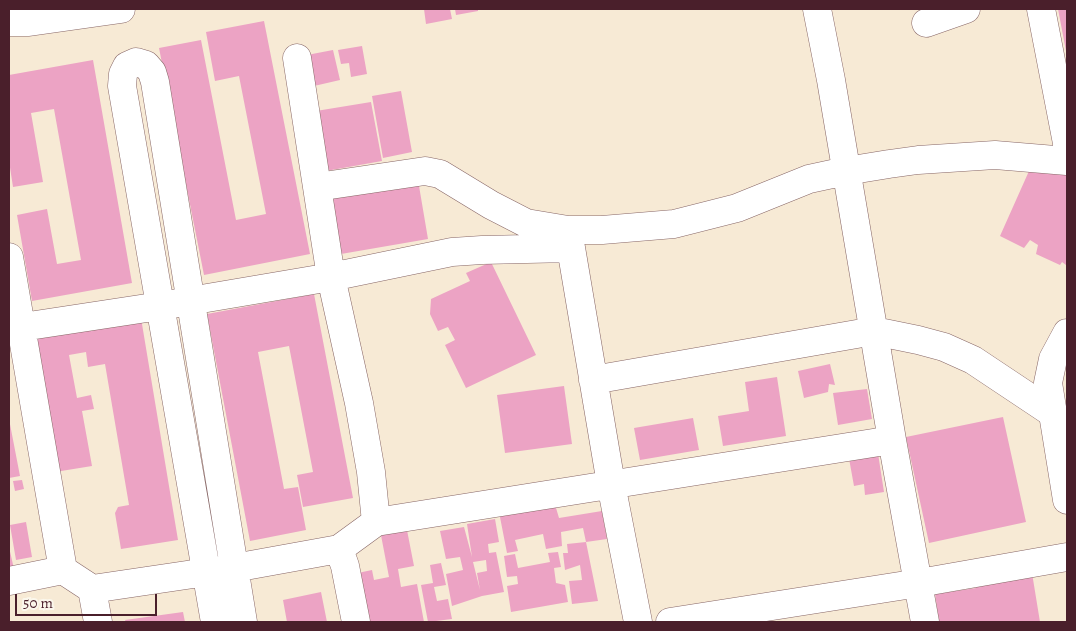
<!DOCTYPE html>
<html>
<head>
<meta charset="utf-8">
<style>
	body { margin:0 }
	#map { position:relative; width:1076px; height:631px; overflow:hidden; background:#f7ead5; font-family:Alegreya,serif }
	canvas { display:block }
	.frame { position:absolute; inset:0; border:10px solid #4a1f2b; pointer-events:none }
	.scale { position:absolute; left:15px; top:594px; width:142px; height:22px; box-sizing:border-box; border:2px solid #4a1f2b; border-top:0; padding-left:6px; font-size:15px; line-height:18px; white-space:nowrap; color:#4a1f2b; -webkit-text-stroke:4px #fbf7ec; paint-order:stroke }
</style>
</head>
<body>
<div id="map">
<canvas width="1076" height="631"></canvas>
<div class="frame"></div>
<div class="scale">50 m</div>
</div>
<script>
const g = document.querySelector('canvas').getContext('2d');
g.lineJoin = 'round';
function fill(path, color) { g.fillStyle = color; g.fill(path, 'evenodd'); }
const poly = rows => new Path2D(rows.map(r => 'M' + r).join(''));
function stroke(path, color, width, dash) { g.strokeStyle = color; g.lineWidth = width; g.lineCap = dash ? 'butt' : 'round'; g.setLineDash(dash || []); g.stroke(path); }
fill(poly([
	[424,9,450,9,452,19,426,24],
	[455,9,478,9,478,11,456,15],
	[1058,9,1067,9,1067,50,1066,51],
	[264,21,310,254,204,275,159,48,201,40,236,220,266,214,239,76,215,81,206,32],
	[362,46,367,74,351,77,349,63,341,64,338,50],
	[333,50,340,80,314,86,307,55],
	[93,60,132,283,32,301,17,215,47,209,57,264,81,260,54,109,31,113,43,182,13,187,9,161,9,75],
	[401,91,412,152,383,158,372,96],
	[371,102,382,161,326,171,316,111],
	[1067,170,1067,262,1066,265,1062,262,1060,265,1036,254,1038,245,1030,240,1024,248,1000,236,1029,171],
	[418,180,428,239,341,254,330,195],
	[491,262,536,355,466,388,445,345,455,340,448,327,438,331,430,314,431,299,470,281,466,273],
	[314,294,353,498,303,507,297,475,313,472,289,346,258,352,284,489,298,487,306,530,250,541,207,314],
	[140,312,178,540,121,549,115,513,118,507,129,505,105,364,88,367,86,352,69,355,77,398,91,395,94,409,82,411,92,466,55,472,31,331],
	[830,364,835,385,829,384,828,392,804,398,798,371],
	[777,377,786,436,723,446,718,416,749,411,745,382],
	[564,386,572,444,505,453,497,395],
	[867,389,872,419,838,425,833,393],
	[1003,417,1026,522,929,543,906,437],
	[693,418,699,450,640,460,634,428],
	[9,419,20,476,9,478],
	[877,447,884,492,865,495,864,484,854,486,848,453],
	[22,480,24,489,15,491,13,481],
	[554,501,559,518,602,511,607,539,586,542,583,528,561,532,562,546,546,549,543,534,515,540,518,551,507,553,499,512],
	[495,519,499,542,488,544,489,553,496,552,504,592,482,596,452,606,446,574,463,570,460,557,446,559,440,531,464,527,472,557,467,524],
	[486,560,487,571,477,573,480,590,473,562],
	[26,522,32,557,16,560,10,525],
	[406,525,414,566,398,569,401,587,417,584,424,622,362,622,353,574,372,570,374,580,389,577,380,530],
	[586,542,598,601,572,604,569,581,582,580,580,565,565,570,563,553,568,553,567,544],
	[9,547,14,569,9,569],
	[558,552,561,567,554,568,556,583,565,585,568,602,511,612,507,586,518,584,517,576,507,577,504,556,515,554,518,568,550,562,548,553],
	[441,563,446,585,434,587,437,601,448,599,452,619,428,622,421,585,433,583,430,565],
	[1032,573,1040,622,939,622,935,594,976,588,975,582],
	[321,592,327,622,287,622,283,600],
	[183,612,185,622,126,622,125,620]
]), '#eca3c4');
const minor = poly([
	[817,9,831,80,892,440,925,622],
	[1041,9,1067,143],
	[9,22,29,22,121,9],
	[926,23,966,9],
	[297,58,331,277,359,403,371,472,376,522,339,549,345,566,356,622],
	[317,187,425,171,440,174,491,205,526,223,568,230,602,230,674,224,737,208,809,179,846,171,889,164,918,160,995,155,1067,161],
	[568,230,611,484,638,622],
	[9,257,63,570],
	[9,329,160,306,331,277,452,252,482,250,571,248],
	[593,380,874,331,918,340,944,347,973,360,1054,414],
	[376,522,892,440],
	[9,581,63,570,92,589,234,568,339,549],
	[92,589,98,622],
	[215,622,122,86,123,74,127,66,136,62,146,65,152,72,155,82,243,622],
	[670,622,919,583,1067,557]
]);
const major = poly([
	[1067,333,1053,359,1048,383,1067,500]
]);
stroke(minor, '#876666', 29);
stroke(major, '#876666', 29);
stroke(minor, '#fff', 28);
stroke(major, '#fff', 28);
</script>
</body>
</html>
